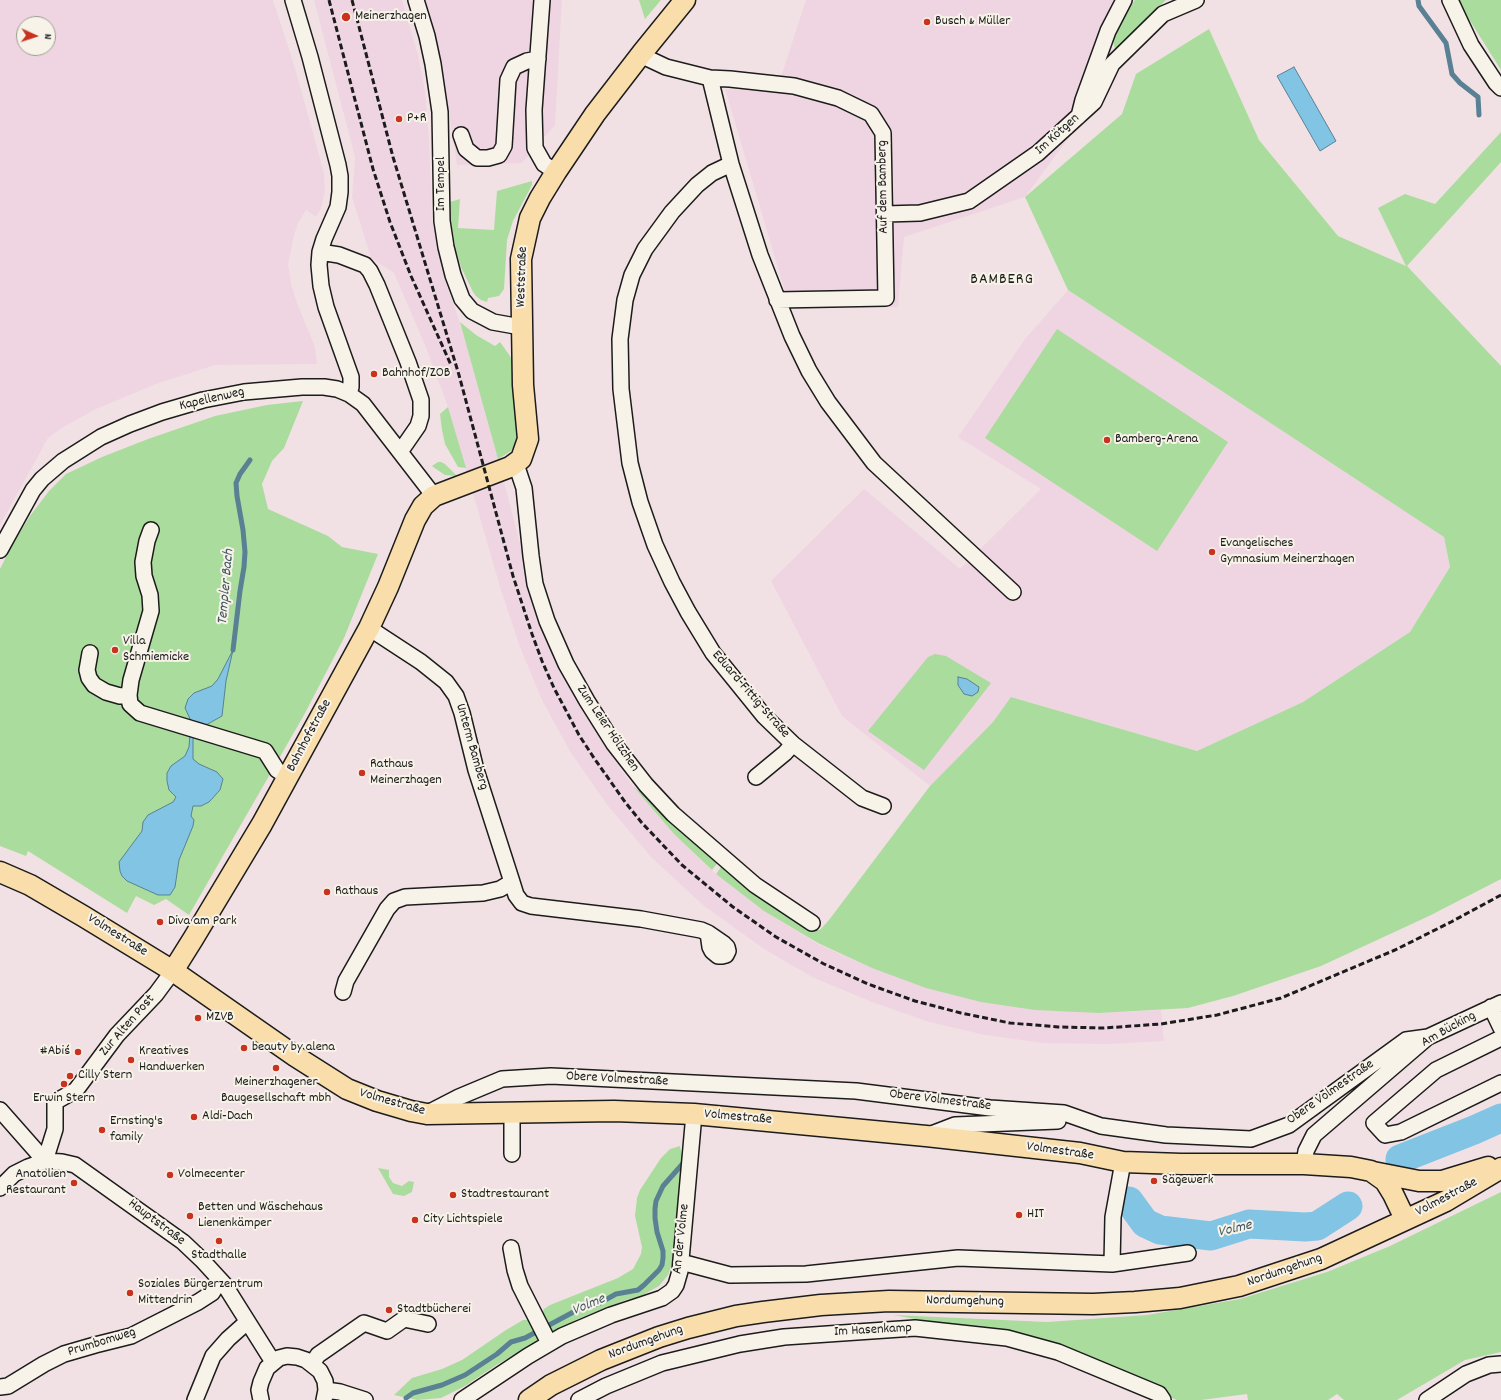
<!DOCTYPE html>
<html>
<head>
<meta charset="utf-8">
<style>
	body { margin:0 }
	#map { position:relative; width:1501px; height:1400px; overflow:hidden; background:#f2e1e4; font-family:Dekko,sans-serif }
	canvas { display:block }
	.north { position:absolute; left:16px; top:16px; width:40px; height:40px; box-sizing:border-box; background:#f7f3e8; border:1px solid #9f9d96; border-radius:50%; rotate:93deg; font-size:11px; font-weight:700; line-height:16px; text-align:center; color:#1c1c1c }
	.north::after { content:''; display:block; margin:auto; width:14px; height:18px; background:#c8321e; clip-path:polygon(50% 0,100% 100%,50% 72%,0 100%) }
</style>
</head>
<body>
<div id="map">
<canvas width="1501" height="1400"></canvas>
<div class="north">N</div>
</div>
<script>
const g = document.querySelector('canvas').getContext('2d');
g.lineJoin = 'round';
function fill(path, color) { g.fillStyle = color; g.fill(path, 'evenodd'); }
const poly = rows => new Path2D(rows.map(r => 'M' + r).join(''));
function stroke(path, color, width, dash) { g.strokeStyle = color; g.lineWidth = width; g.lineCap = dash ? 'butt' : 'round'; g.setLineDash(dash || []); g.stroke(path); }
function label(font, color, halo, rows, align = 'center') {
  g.font = font + ' Dekko,sans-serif'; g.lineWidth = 4; g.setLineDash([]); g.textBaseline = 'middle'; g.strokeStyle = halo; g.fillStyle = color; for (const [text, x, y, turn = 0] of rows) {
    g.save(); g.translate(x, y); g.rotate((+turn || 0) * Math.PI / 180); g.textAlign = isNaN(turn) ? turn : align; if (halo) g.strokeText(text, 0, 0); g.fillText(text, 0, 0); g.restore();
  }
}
fill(poly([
	[0,0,273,0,295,68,324,173,325,191,321,208,316,217,306,210,298,223,294,235,288,264,291,284,297,303,315,347,317,364,215,365,156,384,96,409,60,429,48,438,0,525],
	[24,24,48,24,48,48,24,48],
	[314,0,402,0,418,55,425,91,429,139,432,219,443,274,464,335,498,459,530,582,548,636,571,689,598,736,632,785,674,834,716,874,764,911,818,944,872,968,1099,1013,1161,1010,1164,1041,1107,1044,1043,1043,985,1035,929,1022,872,1002,812,977,764,949,703,905,652,858,608,806,571,753,543,702,520,647,500,587,448,407,425,345,394,273,371,258,352,197,355,157],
	[424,0,562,0,555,125,522,163,457,165,442,65,435,37],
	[806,0,1135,0,1112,36,1079,124,1025,197,904,237,898,307,789,305,725,89,776,92],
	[1068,290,1444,537,1450,567,1410,632,1303,702,1197,751,1012,697,993,722,930,786,842,716,771,581,864,489,960,569,1041,489,958,437,1025,339]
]), '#efd5e1');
fill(poly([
	[639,0,661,0,645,19],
	[1135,0,1166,0,1115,49,1112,36],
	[1457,0,1501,0,1501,70],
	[1209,29,1259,140,1338,236,1406,266,1378,208,1405,194,1435,204,1501,132,1501,162,1407,266,1501,366,1501,879,1429,916,1321,966,1233,996,1188,1008,1099,1013,1035,1010,981,1002,926,988,872,968,818,943,764,911,716,874,724,863,814,928,820,930,829,920,930,786,993,722,1011,697,1197,751,1303,702,1410,632,1450,567,1444,537,1068,290,1025,197,1122,114,1136,74],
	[532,181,532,185,513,221,507,240,504,289,499,296,488,298,487,302,481,300,476,296,473,292,461,267,456,250,451,223,450,202,460,199,458,228,494,230,497,191],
	[460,322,476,335,495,346,500,342,510,356,514,365,518,429,517,441,511,451,498,459],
	[1057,329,1228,442,1157,551,985,438],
	[303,401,284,448,272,461,262,484,268,509,328,536,342,547,378,554,344,638,304,715,189,915,166,899,154,905,136,896,127,913,28,851,26,856,0,846,0,569,11,547,30,516,49,491,66,474,102,457,148,439,215,416,267,405],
	[448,407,466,468,458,467,445,444,442,430,440,414],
	[438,462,441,462,445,464,457,476,445,475,436,469,432,466],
	[935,654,946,656,991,683,924,770,868,731,928,657],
	[632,785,720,860,712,870,674,834],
	[680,1146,682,1156,682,1169,673,1261,668,1275,659,1286,641,1296,626,1300,578,1319,498,1364,465,1386,441,1398,417,1400,394,1395,412,1378,442,1369,462,1360,506,1330,523,1320,528,1320,542,1313,544,1309,550,1305,618,1278,633,1269,641,1254,642,1247,635,1216,637,1198,640,1190,661,1158,670,1149],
	[378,1168,389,1170,389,1177,393,1183,402,1186,409,1181,414,1182,412,1192,404,1196,393,1194],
	[1501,1192,1501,1352,1465,1360,1397,1400,1344,1400,1337,1394,1328,1400,1248,1400,1247,1394,1201,1400,1177,1400,1128,1380,1050,1343,893,1315,1047,1322,1147,1315,1240,1299,1327,1272,1390,1246]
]), '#aadc9d');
const water = poly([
	[1294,67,1336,141,1320,151,1277,76,1294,67],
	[233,650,226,681,222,716,206,725,200,725,194,729,193,741,193,759,199,764,217,772,223,779,220,790,209,802,201,806,193,806,191,816,194,820,193,826,179,860,175,887,170,895,158,895,127,881,122,876,120,871,119,862,142,831,143,822,148,815,173,802,176,797,169,790,167,781,167,773,171,766,185,756,189,747,191,721,185,708,188,699,194,693,212,686,218,679,233,650],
	[958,677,967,679,979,687,978,692,972,696,964,694,958,685,958,677]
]);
fill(water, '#82c4e3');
stroke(water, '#598193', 1);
stroke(poly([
	[1418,0,1419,6,1446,43,1452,74,1460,83,1478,97,1479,115],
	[233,650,240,591,244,567,245,552,243,530,237,496,236,483,240,474,250,460],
	[406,1398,413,1393,442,1385,465,1375,497,1354,511,1342,525,1338,579,1309,598,1304,616,1294,638,1290,644,1285,659,1270,662,1265,663,1258,663,1251,657,1232,655,1218,655,1209,656,1201,663,1186,686,1160]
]), '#598193', 5);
stroke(poly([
	[1400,1159,1474,1130,1501,1118],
	[1129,1201,1145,1223,1160,1230,1211,1236,1249,1224,1305,1227,1317,1226,1348,1206]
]), '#82c4e3', 29);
const minor = poly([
	[293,0,310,57,338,165,340,176,340,192,338,207,324,239,320,252,319,265,321,286,326,307,351,377,351,387,349,394],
	[416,0,427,36,433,64,440,112,442,221,446,247,453,275,462,299,472,311,493,322,521,327],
	[542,0,534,110,535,148,544,164,556,172],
	[1450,0,1471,45,1496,83,1501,88],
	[642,53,649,59,666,67,710,78,730,79,794,86,838,98,871,114,883,133,886,298,777,300],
	[710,78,731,164,760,255,792,336,809,371,828,402,874,463,1013,592],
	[1079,116,1083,100,1108,31,1124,0],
	[461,135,466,149,477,158,488,158,499,155,504,146,508,80,514,67,527,61,538,59],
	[731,164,712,173,697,185,672,212,645,249,632,275,625,300,620,339,621,389,630,463,640,502,655,545,672,582,688,612,713,653,764,716,793,744,862,798,883,806],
	[885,214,920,213,969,201,1038,153,1094,102,1112,64,1163,14,1196,0],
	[320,252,339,255,365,265,370,271,377,285,408,362,421,400,421,416,418,426,400,452],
	[516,464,524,488,531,556,535,584,547,621,566,664,587,701,614,744,646,785,673,814,755,885,812,923],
	[151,530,147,541,143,562,144,576,150,595,151,611,131,680,129,695,130,704,140,713,265,751,277,770,288,777],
	[0,550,33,490,42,479,63,461,101,437,130,424,162,412,203,400,244,392,302,387,324,387,337,389,349,394,363,404,434,496],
	[369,628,421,662,446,682,456,696,462,713,476,770,512,882,516,895,522,903,531,906,641,919,701,930,708,933,724,944,727,947,728,951,726,955,722,956,718,956,712,951,710,947,708,933],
	[90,653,87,670,89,678,94,685,106,692,120,696,129,695],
	[756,777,785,753,793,744],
	[343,992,346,981,387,909,394,901,405,897,483,893,500,889,512,882],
	[1491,1007,1501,1028],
	[1501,1038,1436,1070,1374,1123,1385,1135,1401,1132,1501,1083],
	[0,1110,45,1161],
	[512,1112,512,1154],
	[428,1113,459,1097,502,1079,551,1076,856,1091,990,1108,1064,1113,1101,1126,1166,1135,1251,1139,1289,1125,1406,1040,1428,1037],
	[929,1135,955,1125,1058,1121],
	[45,1161,55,1129,55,1102,76,1090,117,1035,156,994,173,971],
	[1304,1164,1306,1151,1314,1135,1428,1037,1501,1003],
	[0,1188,14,1174,28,1167,45,1161,62,1162,75,1165,183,1242,202,1260,224,1284,273,1362],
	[511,1248,515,1270,520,1286,549,1343],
	[681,1262,730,1275,806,1274,958,1258,1112,1264,1113,1217,1123,1162],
	[1112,1264,1188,1253],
	[312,1364,318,1355,364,1323,387,1331,404,1319,428,1324],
	[0,1387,8,1386,44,1364,64,1354,95,1345,131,1336,198,1302,212,1293,220,1280],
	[326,1390,340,1392,365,1400],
	[195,1400,213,1356,228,1339,247,1322],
	[261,1400,259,1390,261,1382,267,1368,279,1358,287,1356,297,1357,306,1360,320,1371,325,1381,326,1390,324,1400],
	[462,1400,528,1356,562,1336,611,1315,662,1298,672,1291,676,1285,680,1271,694,1114],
	[579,1400,606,1386,662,1363,740,1344,784,1337,915,1328,1007,1338,1058,1352,1159,1394,1163,1400],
	[1427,1400,1466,1374,1489,1365,1501,1364]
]);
const major = poly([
	[0,872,30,885,83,916,173,971,295,1056,347,1089,377,1101,411,1111,427,1114,614,1111,694,1114,926,1136,1080,1153,1123,1162,1181,1164,1304,1164,1351,1167,1371,1171,1385,1181,1393,1194,1405,1219],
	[173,971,193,939,262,824,369,628,388,587,415,520,423,506,434,496,510,467,521,459,528,439,523,385,521,259,530,218,540,198,556,172,595,114,642,53,685,0],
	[1373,1172,1419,1181,1442,1181,1488,1167],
	[529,1400,551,1385,601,1360,659,1337,688,1328,736,1316,763,1312,821,1305,889,1301,1093,1304,1135,1302,1180,1298,1239,1286,1321,1259,1446,1201,1501,1168]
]);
stroke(minor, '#1c1c1c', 18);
stroke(major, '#1c1c1c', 23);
stroke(minor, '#f7f3e8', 15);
stroke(major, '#f9deab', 20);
stroke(poly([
	[329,0,373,169,390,222,411,276,451,365],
	[352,0,393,157,459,375,513,576,532,634,542,661,554,688,579,735,594,758,625,802,642,823,682,865,733,907,776,937,824,964,868,984,915,1001,961,1013,1010,1023,1058,1027,1104,1028,1161,1024,1217,1015,1281,998,1395,950,1451,922,1501,895]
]), '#1c1c1c', 3, [6, 3]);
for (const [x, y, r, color] of [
	[346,17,5,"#c8321e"],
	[927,22,4,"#c8321e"],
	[399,119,4,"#c8321e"],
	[374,374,4,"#c8321e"],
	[1107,440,4,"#c8321e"],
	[1212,552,4,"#c8321e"],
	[115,650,4,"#c8321e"],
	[362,773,4,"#c8321e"],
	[327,892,4,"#c8321e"],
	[160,922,4,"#c8321e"],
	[198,1018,4,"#c8321e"],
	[244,1048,4,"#c8321e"],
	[78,1052,4,"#c8321e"],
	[131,1060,4,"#c8321e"],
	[276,1068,4,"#c8321e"],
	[70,1076,4,"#c8321e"],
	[64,1084,4,"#c8321e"],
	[194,1117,4,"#c8321e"],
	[102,1130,4,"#c8321e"],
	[170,1175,4,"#c8321e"],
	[1154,1181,4,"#c8321e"],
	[74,1183,4,"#c8321e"],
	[453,1195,4,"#c8321e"],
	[1019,1215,4,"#c8321e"],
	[190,1216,4,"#c8321e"],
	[415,1220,4,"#c8321e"],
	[219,1241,4,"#c8321e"],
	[130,1293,4,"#c8321e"],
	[389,1310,4,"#c8321e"]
]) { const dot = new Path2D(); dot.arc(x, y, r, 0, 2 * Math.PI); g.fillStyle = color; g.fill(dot); stroke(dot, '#f7f3e8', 1.5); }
label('14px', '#1c1c1c', '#f7f3e8', [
	["Meinerzhagen",355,17],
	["Busch & Müller",935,22],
	["P+R",407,119],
	["Bahnhof/ZOB",382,374],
	["Bamberg-Arena",1115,440],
	["Evangelisches",1220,544],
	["Gymnasium Meinerzhagen",1220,560],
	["Villa",123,642],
	["Schmiemicke",123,658],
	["Rathaus",370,765],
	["Meinerzhagen",370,781],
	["Rathaus",335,892],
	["Diva am Park",168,922],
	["MZVB",206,1018],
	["beauty by alena",252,1048],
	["#Abiś",70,1052,"right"],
	["Kreatives",139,1052],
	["Handwerken",139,1068],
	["Cilly Stern",78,1076],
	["Meinerzhagener",276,1083,"center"],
	["Baugesellschaft mbh",276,1099,"center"],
	["Erwin Stern",64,1099,"center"],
	["Aldi-Dach",202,1117],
	["Ernsting's",110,1122],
	["family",110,1138],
	["Anatolien",66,1175,"right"],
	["Restaurant",66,1191,"right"],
	["Volmecenter",178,1175],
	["Sägewerk",1162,1181],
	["Stadtrestaurant",461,1195],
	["Betten und Wäschehaus",198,1208],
	["Lienenkämper",198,1224],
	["HIT",1027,1215],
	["City Lichtspiele",423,1220],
	["Stadthalle",219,1256,"center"],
	["Soziales Bürgerzentrum",138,1285],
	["Mittendrin",138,1301],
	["Stadtbücherei",397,1310]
], 'left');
label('14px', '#1c1c1c', '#f7f3e8', [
	["Im Kötgen",1058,135,-42],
	["Im Tempel",442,184,-90],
	["Auf dem Bamberg",884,187,-91],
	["Weststraße",523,277,-88],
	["Kapellenweg",212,400,-13],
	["Eduard-Fittig-Straße",750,695,49],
	["Zum Leier Hölzchen",607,729,56],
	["Bahnhofstraße",310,736,-62],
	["Unterm Bamberg",471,747,74],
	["Volmestraße",117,936,32],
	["Zur Alten Post",128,1026,-49],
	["Am Bücking",1449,1030,-29],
	["Obere Volmestraße",617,1080,3],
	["Obere Volmestraße",1331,1093,-35],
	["Obere Volmestraße",940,1101,7],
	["Volmestraße",392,1103,16],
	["Volmestraße",738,1118,5],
	["Volmestraße",1060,1152,8],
	["Volmestraße",1447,1198,-28],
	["Hauptstraße",156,1223,37],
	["An der Volme",682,1239,-84],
	["Nordumgehung",1285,1271,-19],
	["Nordumgehung",965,1302,1],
	["Im Hasenkamp",873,1331,-3],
	["Prumbomweg",102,1343,-17],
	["Nordumgehung",646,1343,-20]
]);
label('italic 15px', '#405762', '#f7f3e8', [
	["Templer Bach",227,587,-85],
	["Volme",1235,1230,-13],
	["Volme",589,1306,-23]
]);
g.letterSpacing = '1px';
label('16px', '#1c1c1c', '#f7f3e8', [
	["BAMBERG",1002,281]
]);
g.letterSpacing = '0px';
</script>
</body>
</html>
